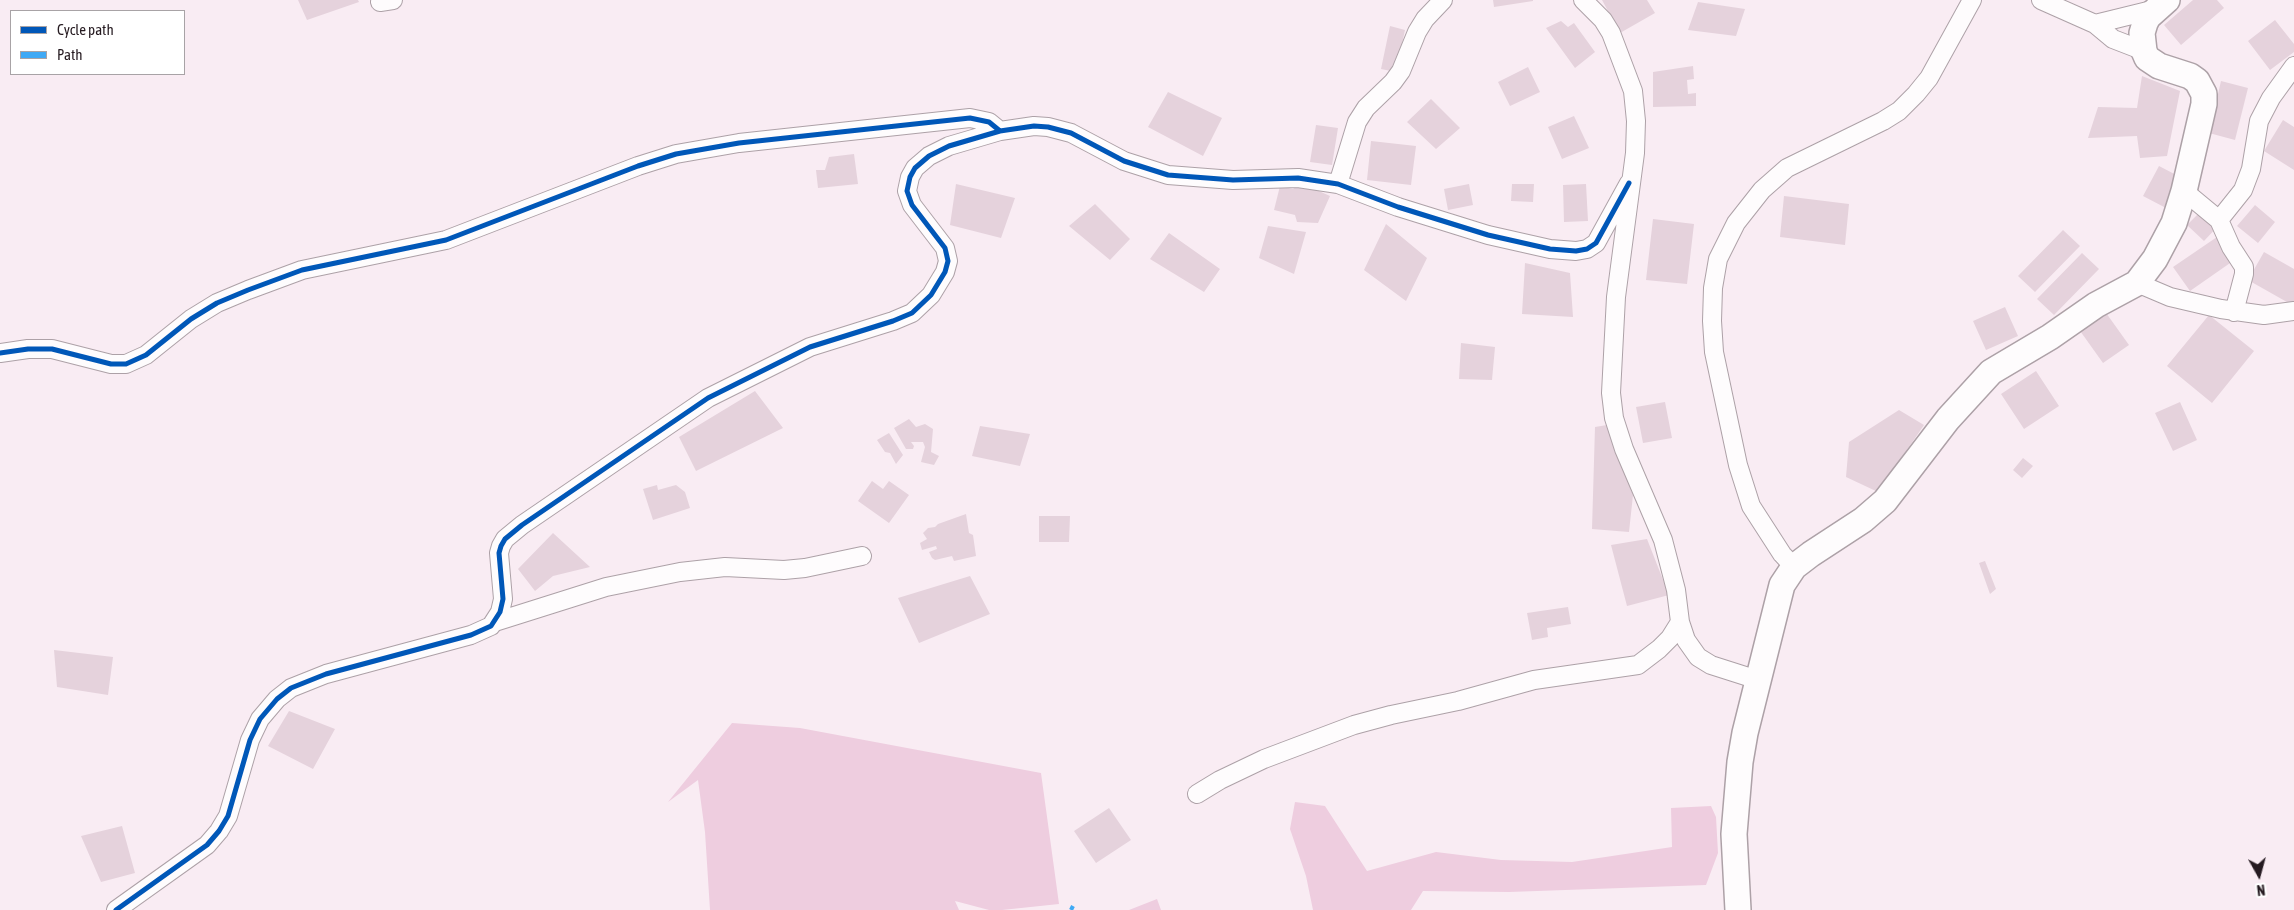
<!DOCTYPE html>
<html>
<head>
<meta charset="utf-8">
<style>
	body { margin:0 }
	#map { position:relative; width:2294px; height:910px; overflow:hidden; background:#f9ecf3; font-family:"Asap Condensed",sans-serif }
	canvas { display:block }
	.legend { position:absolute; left:10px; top:10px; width:175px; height:65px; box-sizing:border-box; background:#fff; border:1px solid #a8a3a6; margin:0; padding:6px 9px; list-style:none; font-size:15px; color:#251a20 }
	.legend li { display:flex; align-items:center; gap:10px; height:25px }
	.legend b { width:25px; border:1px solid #a8a3a6 }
	.north { position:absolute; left:2234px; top:850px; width:50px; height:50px; -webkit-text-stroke:4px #fff; paint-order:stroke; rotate:173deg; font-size:14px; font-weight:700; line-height:20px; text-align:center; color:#251a20 }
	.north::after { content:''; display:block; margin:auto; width:18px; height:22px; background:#251a20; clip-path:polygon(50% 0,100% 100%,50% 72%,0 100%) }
</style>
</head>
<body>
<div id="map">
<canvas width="2294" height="910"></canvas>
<ul class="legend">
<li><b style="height:6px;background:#0057b8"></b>Cycle path</li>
<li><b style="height:6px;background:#3fa9f5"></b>Path</li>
</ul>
<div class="north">N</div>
</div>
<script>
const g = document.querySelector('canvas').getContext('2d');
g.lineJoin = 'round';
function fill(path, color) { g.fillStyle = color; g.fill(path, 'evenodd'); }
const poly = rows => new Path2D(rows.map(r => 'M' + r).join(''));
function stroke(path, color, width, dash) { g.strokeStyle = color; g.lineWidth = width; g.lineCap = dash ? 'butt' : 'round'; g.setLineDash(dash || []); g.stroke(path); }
fill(poly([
	[732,723,800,728,1041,773,1059,904,1002,910,989,910,955,901,959,910,710,910,705,832,698,780,668,802],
	[1295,802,1325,806,1367,871,1436,852,1501,860,1572,862,1672,847,1671,808,1711,806,1716,817,1718,853,1706,885,1509,892,1423,891,1411,910,1313,910,1306,876,1290,829],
	[1157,899,1161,910,1129,910]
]), '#eecddf');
fill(poly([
	[298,0,358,0,359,2,307,20],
	[1493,0,1533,0,1533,1,1494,7],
	[1602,0,1647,0,1655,13,1620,33],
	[2193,0,2217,0,2224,8,2181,45,2164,25],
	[1698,2,1745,9,1736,36,1688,30],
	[2275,20,2294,44,2294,52,2270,70,2248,41],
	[1561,21,1568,27,1574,23,1595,52,1575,68,1546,28],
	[1390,26,1405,30,1396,72,1381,69],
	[1693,66,1694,79,1687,80,1688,94,1696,93,1696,106,1653,107,1653,72],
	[1528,67,1540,92,1510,106,1498,82],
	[2142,76,2180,91,2167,156,2140,158,2137,136,2088,138,2098,107,2137,108],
	[2221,81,2248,88,2235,140,2209,133],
	[1168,92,1222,118,1203,156,1148,127],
	[1431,99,1460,128,1436,149,1407,122],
	[1574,116,1589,148,1562,159,1548,127],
	[2283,120,2294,127,2294,170,2264,151],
	[1316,125,1338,128,1332,165,1310,162],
	[1371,141,1416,146,1411,185,1367,180],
	[854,154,858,184,818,188,816,170,825,170,829,157],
	[2159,166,2182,178,2166,208,2143,196],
	[1301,183,1330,196,1318,223,1297,222,1295,215,1274,210,1280,186,1293,189],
	[956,184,1015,198,1001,238,950,225],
	[1469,184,1473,205,1448,210,1444,189],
	[1512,184,1534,184,1533,202,1511,201],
	[1586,184,1588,221,1564,222,1563,185],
	[1784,196,1849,204,1845,245,1780,237],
	[1095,204,1130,239,1110,260,1069,226],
	[2255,205,2275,222,2258,243,2237,226],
	[2201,211,2218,226,2204,241,2187,225],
	[1653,219,1694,224,1687,284,1646,280],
	[1386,224,1427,258,1406,301,1364,270],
	[1268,226,1306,232,1294,274,1259,258],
	[2063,230,2080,246,2035,292,2018,276],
	[1169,233,1220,269,1204,292,1150,259],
	[2217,237,2233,261,2190,291,2173,267],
	[2264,252,2294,269,2294,306,2248,280],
	[2082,253,2099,269,2054,315,2037,299],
	[1525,263,1570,273,1573,317,1522,314],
	[2005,307,2018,336,1986,350,1973,321],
	[2104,310,2129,345,2103,363,2078,328],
	[2209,315,2254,351,2212,403,2167,366],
	[1461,343,1495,347,1492,380,1459,379],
	[2036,371,2059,406,2024,429,2001,394],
	[755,391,783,428,696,471,679,437],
	[1665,402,1672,438,1643,443,1636,407],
	[2180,402,2197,440,2173,451,2155,413],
	[1899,410,1924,425,1878,492,1846,477,1849,442],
	[909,419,916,427,925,424,933,429,931,452,939,456,934,465,921,462,925,447,923,442,911,442,914,446,913,449,906,449,894,428],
	[1607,425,1633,495,1629,532,1592,529,1595,427],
	[980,426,1030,434,1020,466,972,456],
	[889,433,903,455,896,464,890,453,885,452,877,440],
	[2023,458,2033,466,2022,478,2013,470],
	[872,481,883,489,889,481,909,495,889,523,858,501],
	[657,485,658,490,676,485,685,492,690,508,653,520,643,489],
	[966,514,969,533,973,535,976,556,954,561,952,556,935,560,932,558,929,552,937,549,936,546,922,550,920,543,927,539,923,533,928,528,935,527,938,524],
	[1039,516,1070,516,1069,542,1039,542],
	[553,533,590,567,553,576,535,591,518,569],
	[1647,539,1669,595,1627,606,1611,545],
	[1985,561,1996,589,1990,594,1979,563],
	[970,576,990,614,919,643,898,598],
	[1568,607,1571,624,1547,628,1548,637,1532,640,1527,613],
	[54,650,113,657,108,695,57,687],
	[289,711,335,729,313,769,268,746],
	[1109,808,1131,840,1096,863,1074,831],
	[122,826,135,873,101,882,81,836]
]), '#e5d2dc');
const street = poly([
	[1583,0,1603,20,1611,33,1633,91,1636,121,1635,153,1616,297,1611,393,1614,418,1624,449,1663,540,1676,590,1680,622,1686,640,1698,657,1711,665,1758,680],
	[2041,0,2095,24,2113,39,2144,51],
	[380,2,393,0],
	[2095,24,2156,9],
	[1338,184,1357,122,1366,108,1393,82,1401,71,1417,32,1425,19,1443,0],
	[2184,191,2219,220,2231,247,2244,267,2244,274,2234,312],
	[2219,220,2243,190,2251,169,2259,121,2271,98,2294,66],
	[2137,283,2170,297,2221,309,2264,315,2294,311],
	[0,353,28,349,52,349,111,364,126,364,146,355,191,319,217,303,248,290,302,270,446,240,638,166,676,154,739,143,970,118,989,122,1000,131],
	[1794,567,1782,554,1751,506,1738,465,1714,352,1712,321,1713,288,1718,259,1736,223,1762,190,1787,168,1883,121,1899,111,1916,94,1929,78,1972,0],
	[495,622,606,587,680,572,725,567,784,570,805,568,862,556],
	[1197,794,1220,780,1264,759,1354,725,1391,715,1458,701,1534,680,1638,665,1659,649,1670,638,1680,622],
	[116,910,207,845,219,831,228,816,250,740,260,719,277,699,291,688,326,674,471,635,491,626,500,612,503,599,499,553,501,546,505,539,522,525,708,398,810,347,893,321,912,313,931,295,945,272,948,261,945,248,912,205,907,191,910,177,915,168,929,156,949,146,1000,131,1034,126,1048,127,1071,133,1124,161,1168,175,1233,180,1298,178,1338,184,1398,207,1488,235,1550,249,1576,251,1587,249,1596,243,1629,183]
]);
const secondary = poly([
	[1738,910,1734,834,1740,762,1745,733,1782,585,1794,567,1811,554,1863,520,1885,501,1948,419,1991,372,2050,337,2096,305,2137,283,2155,259,2174,223,2184,191,2204,104,2204,94,2197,81,2190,76,2159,66,2147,58,2144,51,2142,33,2145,23,2148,17,2167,0]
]);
stroke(street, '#ada1a7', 20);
stroke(secondary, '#ada1a7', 28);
stroke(street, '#fefcfd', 18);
stroke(secondary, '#fefcfd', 25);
stroke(poly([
	[1071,910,1073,906]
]), '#3fa9f5', 4, [8, 4]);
stroke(poly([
	[0,353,28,349,52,349,111,364,126,364,146,355,191,319,217,303,248,290,302,270,446,240,638,166,676,154,739,143,970,118,989,122,1000,131],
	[116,910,207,845,219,831,228,816,250,740,260,719,277,699,291,688,326,674,471,635,491,626,500,612,503,599,499,553,501,546,505,539,522,525,708,398,810,347,893,321,912,313,931,295,945,272,948,261,945,248,912,205,907,191,910,177,915,168,929,156,949,146,1000,131,1034,126,1048,127,1071,133,1124,161,1168,175,1233,180,1298,178,1338,184,1398,207,1488,235,1550,249,1576,251,1587,249,1596,243,1629,183]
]), '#0057b8', 5);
</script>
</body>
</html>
